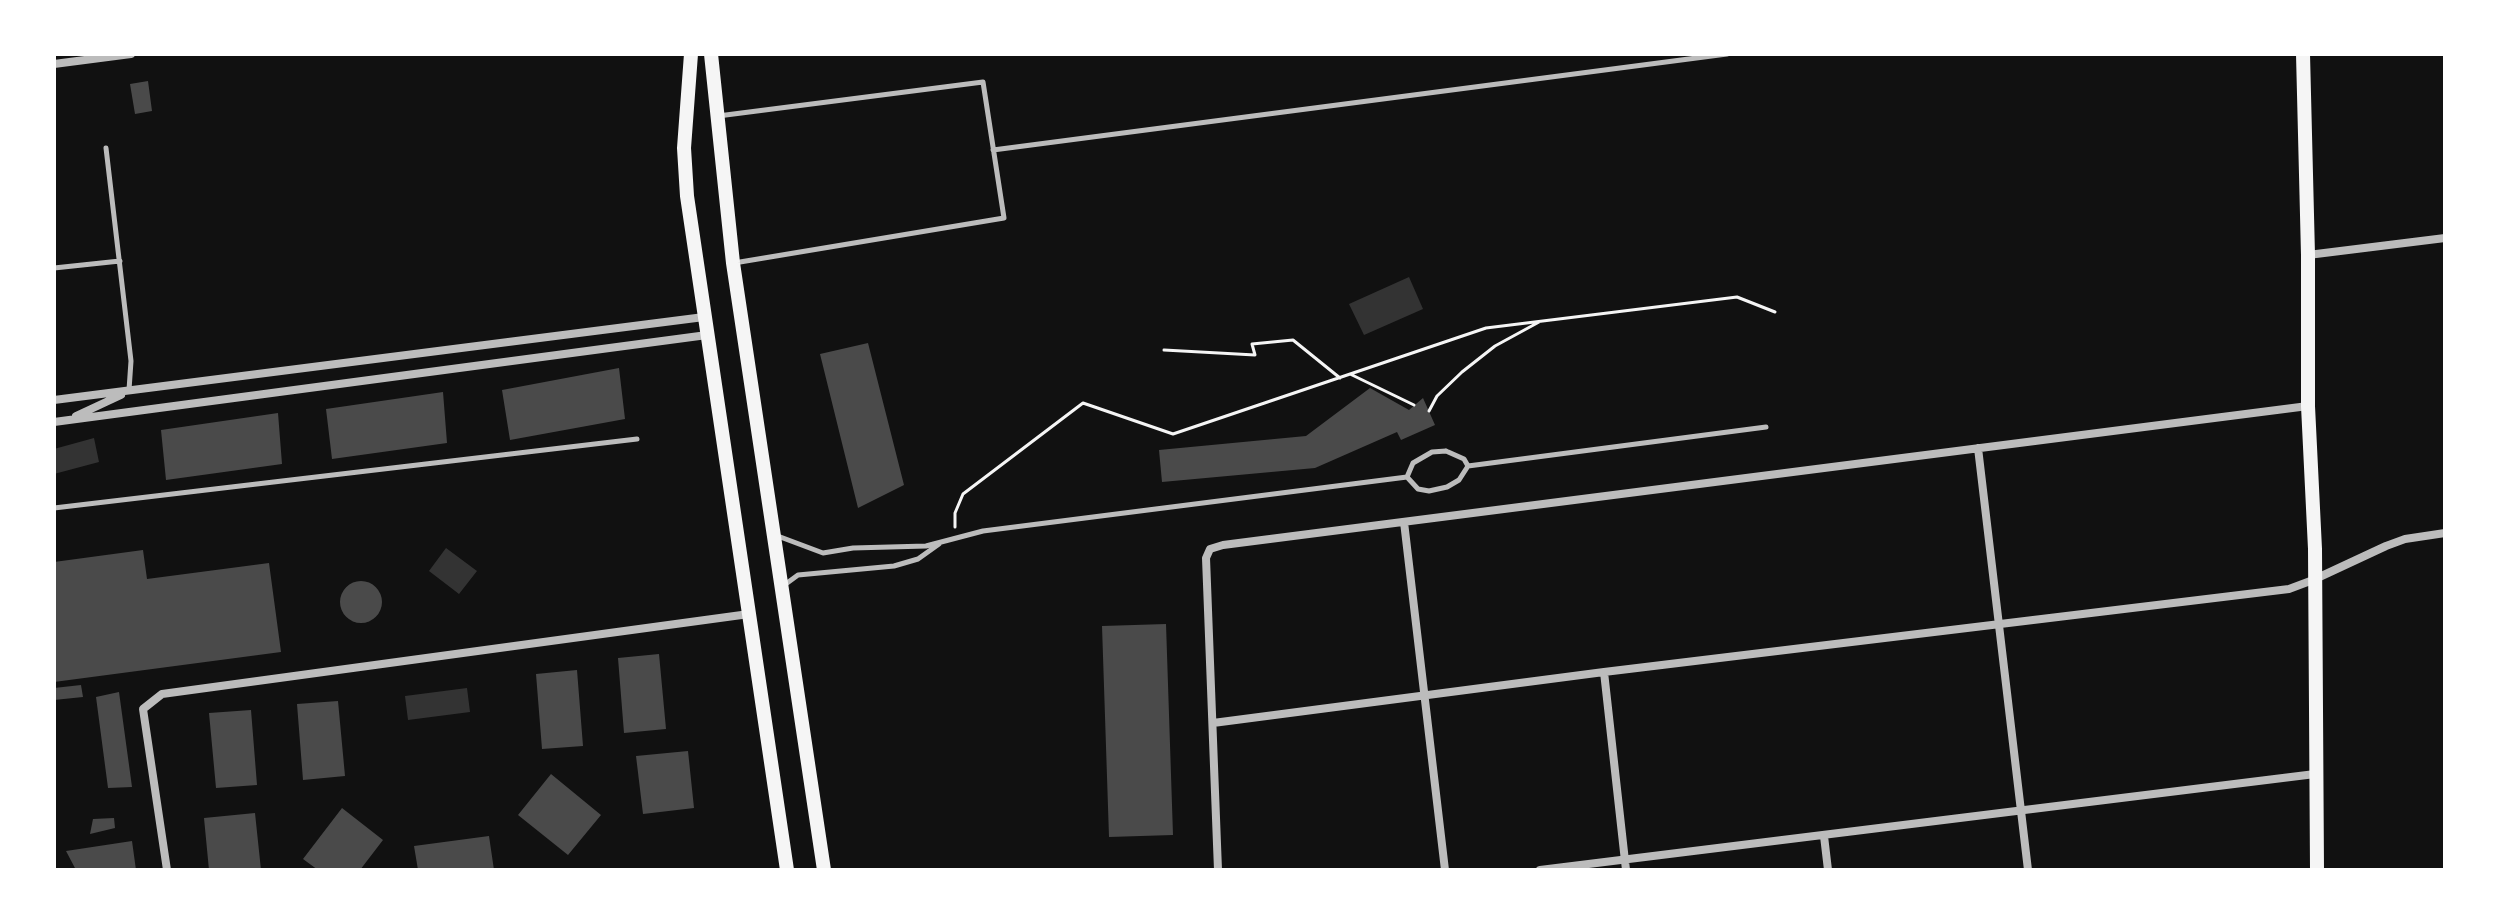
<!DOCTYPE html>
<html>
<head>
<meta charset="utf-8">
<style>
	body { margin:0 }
	#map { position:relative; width:2499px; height:924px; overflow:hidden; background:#111; font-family:"Roboto Condensed",sans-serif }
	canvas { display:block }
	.frame { position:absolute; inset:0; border:56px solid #fff; pointer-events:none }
</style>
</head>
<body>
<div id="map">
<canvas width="2499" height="924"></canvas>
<div class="frame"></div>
</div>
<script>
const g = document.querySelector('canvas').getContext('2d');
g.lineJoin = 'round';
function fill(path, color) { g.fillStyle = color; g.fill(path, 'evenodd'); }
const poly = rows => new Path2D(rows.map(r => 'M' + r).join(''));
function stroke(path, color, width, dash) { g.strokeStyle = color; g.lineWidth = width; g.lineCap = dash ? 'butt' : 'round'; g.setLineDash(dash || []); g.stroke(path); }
fill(poly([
	[1409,277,1423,309,1364,335,1349,304],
	[94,438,99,462,54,474,54,449],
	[446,548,477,571,459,594,429,571],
	[467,688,470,712,408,720,405,696]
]), '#333');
fill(poly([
	[148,81,152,111,135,114,130,84],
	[868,343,904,485,858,508,820,354],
	[619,368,625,419,510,440,502,390],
	[1370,388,1409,410,1423,398,1435,425,1401,440,1397,432,1315,468,1162,482,1159,450,1306,436],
	[443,392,447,443,332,459,326,409],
	[278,413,282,464,166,480,161,430],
	[143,550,147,579,269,563,281,652,54,682,54,562],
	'340 602a21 21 0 1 1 42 0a21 21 0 1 1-42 0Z',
	[1166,624,1173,835,1109,837,1102,626],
	[659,654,666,729,624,733,618,658],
	[577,670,583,746,542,749,536,674],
	[81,685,83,697,54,700,54,688],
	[119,692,132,787,108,788,96,697],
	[338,701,345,776,303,780,297,704],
	[251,710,257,785,216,788,209,713],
	[688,751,694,808,643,814,636,756],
	[551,774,601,815,568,855,518,815],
	[342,808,383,840,360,870,318,870,303,859],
	[255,813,261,870,209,870,204,818],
	[114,818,115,828,90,834,93,819],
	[489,836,494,870,418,870,414,846],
	[132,841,136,870,76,870,66,851]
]), '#4a4a4a');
stroke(poly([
	[1164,350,1255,355,1252,344,1293,340,1340,378],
	[1350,374,1414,405],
	[1429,411,1437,396,1462,372,1495,346,1539,322],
	[955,527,955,513,963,494,1083,403,1173,434,1486,328,1737,297,1775,312]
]), '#f5f5f5', 3);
stroke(poly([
	[718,116,983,82,1004,218,734,263],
	[106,148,131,361,129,390],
	[993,150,1727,54],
	[54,268,120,261],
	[1446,451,1464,459,1468,466,1459,480,1447,487,1429,491,1418,489,1407,477,1413,463,1432,452,1446,451],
	[1468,466,1766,427],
	[54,508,637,439],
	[775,535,823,553,853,548,926,546,983,531,1407,477],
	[783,586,798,575,894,566,918,559,939,544]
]), '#bcbcbc', 5);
stroke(poly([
	[54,64,131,54],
	[2308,255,2445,238],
	[54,400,704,317],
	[76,416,121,395],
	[54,422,707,335],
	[1978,448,2028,870],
	[1404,522,1445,870],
	[1604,672,1626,870],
	[1213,723,1604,672,2289,589,2313,580,2386,546,2405,539,2445,533],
	[1824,836,1828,870],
	[167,870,143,709,162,694,749,614],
	[1218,870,1206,558,1210,549,1223,545,2308,406],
	[1540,870,2315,774]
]), '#bcbcbc', 8);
stroke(poly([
	[691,54,684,148,687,196,787,870],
	[711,54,733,263,824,870],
	[2303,54,2308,255,2308,406,2315,549,2317,870]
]), '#f5f5f5', 14);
</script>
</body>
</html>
